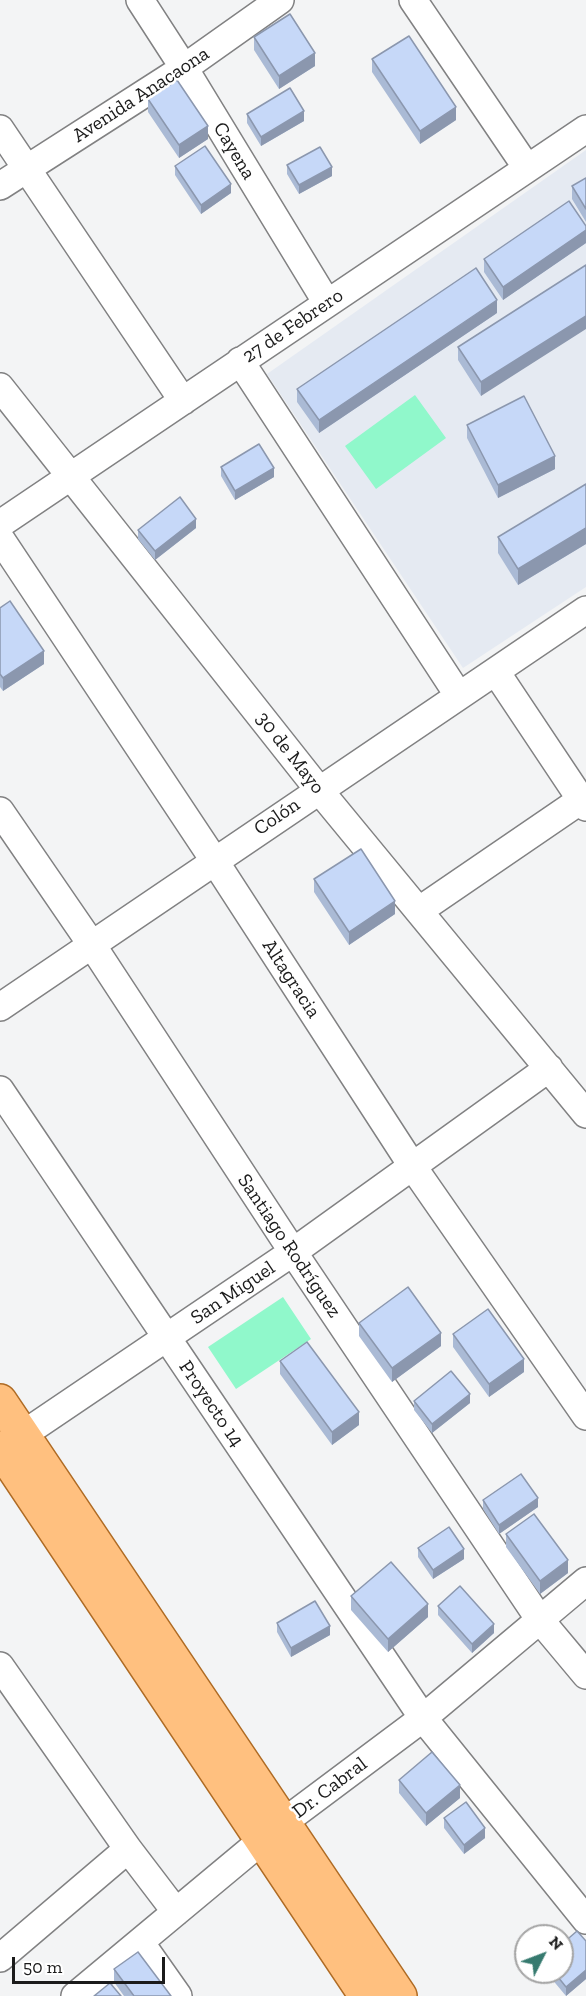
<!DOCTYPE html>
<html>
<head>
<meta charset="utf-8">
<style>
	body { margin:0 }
	#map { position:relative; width:586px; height:1996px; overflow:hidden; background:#f3f4f5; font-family:"Zilla Slab",serif }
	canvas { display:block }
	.north { position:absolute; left:514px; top:1924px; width:60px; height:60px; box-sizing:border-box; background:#fff; border:2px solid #a4a4a4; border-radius:50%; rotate:48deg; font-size:16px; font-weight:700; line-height:24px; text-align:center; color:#1b1b1b }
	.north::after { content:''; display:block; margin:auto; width:21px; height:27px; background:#367a6f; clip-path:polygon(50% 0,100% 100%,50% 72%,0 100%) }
	.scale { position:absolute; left:12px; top:1957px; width:153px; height:27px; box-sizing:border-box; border:3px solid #1b1b1b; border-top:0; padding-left:8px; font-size:18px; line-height:21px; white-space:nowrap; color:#1b1b1b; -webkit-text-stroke:4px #fff; paint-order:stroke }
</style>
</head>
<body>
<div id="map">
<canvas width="586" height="1996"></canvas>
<div class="north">N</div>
<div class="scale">50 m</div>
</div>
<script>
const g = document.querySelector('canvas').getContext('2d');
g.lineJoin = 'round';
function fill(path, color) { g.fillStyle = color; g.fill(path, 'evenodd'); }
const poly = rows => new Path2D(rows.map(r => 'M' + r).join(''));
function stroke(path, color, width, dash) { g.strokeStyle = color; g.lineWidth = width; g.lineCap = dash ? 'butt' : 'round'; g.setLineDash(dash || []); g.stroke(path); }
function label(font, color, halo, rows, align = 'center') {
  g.font = font + ' "Zilla Slab",serif'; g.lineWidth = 5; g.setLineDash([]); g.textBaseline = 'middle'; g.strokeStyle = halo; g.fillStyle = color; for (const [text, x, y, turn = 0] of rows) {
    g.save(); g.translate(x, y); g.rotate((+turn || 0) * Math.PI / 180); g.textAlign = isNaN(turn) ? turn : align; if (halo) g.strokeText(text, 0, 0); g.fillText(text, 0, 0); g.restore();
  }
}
fill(poly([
	[586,150,586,587,463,668,267,374]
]), '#e5eaf2');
fill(poly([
	[415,395,446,438,376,489,345,446],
	[283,1297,311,1339,236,1389,208,1347]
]), '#90f8cb');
const minor = poly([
	[140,0,184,68,327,303],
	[413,0,527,168],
	[0,129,183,401],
	[0,186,184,68,280,0],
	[240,361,459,696],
	[0,387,319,790,586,1114],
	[0,524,586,129],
	[0,538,214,860,413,1167,586,1416],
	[496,672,586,807],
	[0,811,92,945,293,1252,540,1620,586,1675],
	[420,910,581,800],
	[0,1007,586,610],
	[0,1090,423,1718,586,1920],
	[6,1446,293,1252,549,1068],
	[0,1666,128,1849,176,1912],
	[140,1942,178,1996],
	[0,1958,128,1849],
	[75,1996,284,1822,423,1718,586,1581]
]);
const major = poly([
	[0,1401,400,1996],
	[0,1448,366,1996]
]);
stroke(minor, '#818182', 30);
stroke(major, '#af6b24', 36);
stroke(minor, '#fff', 27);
stroke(major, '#ffc07f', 33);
fill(poly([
	[254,37,315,66,279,89,254,50],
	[372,59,456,120,420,144,372,72],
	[148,99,208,139,179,158,148,112],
	[247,114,304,121,261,146,247,123],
	[287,165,332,176,299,194,287,174],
	[175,166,231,193,201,214,175,175],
	[586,178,586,222,572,199,572,186],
	[586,226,586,243,503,300,484,272,484,259],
	[586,265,481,396,458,360,458,347],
	[497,313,319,433,297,402,297,389],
	[467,425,555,469,498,498,467,438],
	[221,467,274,477,235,500,221,476],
	[586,484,586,544,518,585,498,553,498,537],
	[196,528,155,560,138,539,138,530],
	[0,608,44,664,3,691,0,687],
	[314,879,395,914,349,945,314,892],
	[359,1323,441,1346,392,1382,359,1336],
	[453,1334,524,1372,489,1397,453,1347],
	[280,1361,359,1425,332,1445,280,1374],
	[414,1401,470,1403,432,1433,414,1410],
	[483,1500,538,1507,499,1534,483,1509],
	[506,1534,568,1573,540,1594,506,1547],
	[418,1548,464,1559,433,1579,418,1557],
	[351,1596,428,1617,388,1652,351,1610],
	[438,1606,494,1633,472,1653,438,1615],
	[277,1623,330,1635,291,1657,277,1632],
	[399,1780,460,1798,426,1826,399,1793],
	[444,1818,485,1838,464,1854,444,1828],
	[586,1941,586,1979,566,1996,546,1972,562,1972],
	[114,1969,171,1996,124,1996,114,1982]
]), '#aabad5');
fill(poly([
	[315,53,315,66,279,89,279,76],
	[456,107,456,120,420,144,420,131],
	[304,111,304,121,261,146,261,137],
	[208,126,208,139,179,158,179,145],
	[332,167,332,176,299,194,299,185],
	[231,184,231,193,201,214,201,205],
	[586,230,586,243,503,300,503,287],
	[497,300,497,313,319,433,319,420],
	[586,316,586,329,481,396,481,382],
	[555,456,555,469,498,498,498,485],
	[274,468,274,477,235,500,235,491],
	[196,519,196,528,155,560,155,551],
	[586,528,586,544,518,585,518,569],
	[44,651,44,664,3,691,3,678],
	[395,901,395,914,349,945,349,932],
	[441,1333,441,1346,392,1382,392,1368],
	[524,1359,524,1372,489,1397,489,1384],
	[470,1394,470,1403,432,1433,432,1424],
	[359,1412,359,1425,332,1445,332,1432],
	[538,1498,538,1507,499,1534,499,1525],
	[464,1549,464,1559,433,1579,433,1570],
	[568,1560,568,1573,540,1594,540,1581],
	[428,1604,428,1617,388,1652,388,1639],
	[494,1624,494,1633,472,1653,472,1644],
	[330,1626,330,1635,291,1657,291,1648],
	[460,1785,460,1798,426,1826,426,1813],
	[485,1828,485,1838,464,1854,464,1845],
	[586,1970,586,1979,566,1996,566,1987]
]), '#8b97ae');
const building = poly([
	[290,14,315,53,279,76,254,37,290,14],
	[409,36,456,107,420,131,372,59,409,36],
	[177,80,208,126,179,145,148,99,177,80],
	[290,88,304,111,261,137,247,114,290,88],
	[205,146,231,184,201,205,175,166,205,146],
	[320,147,332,167,299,185,287,165,320,147],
	[586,178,586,209,572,186,586,178],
	[569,201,586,226,586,230,503,287,484,259,569,201],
	[586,265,586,316,481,382,458,347,586,265],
	[476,268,497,300,319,420,297,389,476,268],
	[524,396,555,456,498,485,467,425,524,396],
	[259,444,274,468,235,491,221,467,259,444],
	[586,484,586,528,518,569,498,537,586,484],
	[180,497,196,519,155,551,138,530,180,497],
	[10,601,44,651,3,678,0,674,0,608,10,601],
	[361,849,395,901,349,932,314,879,361,849],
	[408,1287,441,1333,392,1368,359,1323,408,1287],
	[488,1309,524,1359,489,1384,453,1334,488,1309],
	[307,1342,359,1412,332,1432,280,1361,307,1342],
	[451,1371,470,1394,432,1424,414,1401,451,1371],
	[521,1474,538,1498,499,1525,483,1500,521,1474],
	[534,1514,568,1560,540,1581,506,1534,534,1514],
	[449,1527,464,1549,433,1570,418,1548,449,1527],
	[391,1562,428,1604,388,1639,351,1596,391,1562],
	[460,1586,494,1624,472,1644,438,1606,460,1586],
	[315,1601,330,1626,291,1648,277,1623,315,1601],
	[432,1752,460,1785,426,1813,399,1780,432,1752],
	[466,1802,485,1828,464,1845,444,1818,466,1802],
	[577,1931,586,1941,586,1970,566,1987,554,1972,562,1972,562,1944,577,1931],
	[138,1952,171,1996,134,1996,114,1969,138,1952],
	[110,1983,121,1996,94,1996,110,1983]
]);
fill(building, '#c6d8f8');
stroke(building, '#8b97ae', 1.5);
label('20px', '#1b1b1b', '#fff', [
	["Avenida Anacaona",141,95,-33],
	["Cayena",234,151,59],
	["27 de Febrero",293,326,-34],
	["30 de Mayo",290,753,52],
	["Colón",277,817,-34],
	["Altagracia",291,979,57],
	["Santiago Rodríguez",289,1246,56],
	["San Miguel",233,1293,-34],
	["Proyecto 14",211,1404,56],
	["Dr. Cabral",330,1788,-37]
]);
</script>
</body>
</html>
